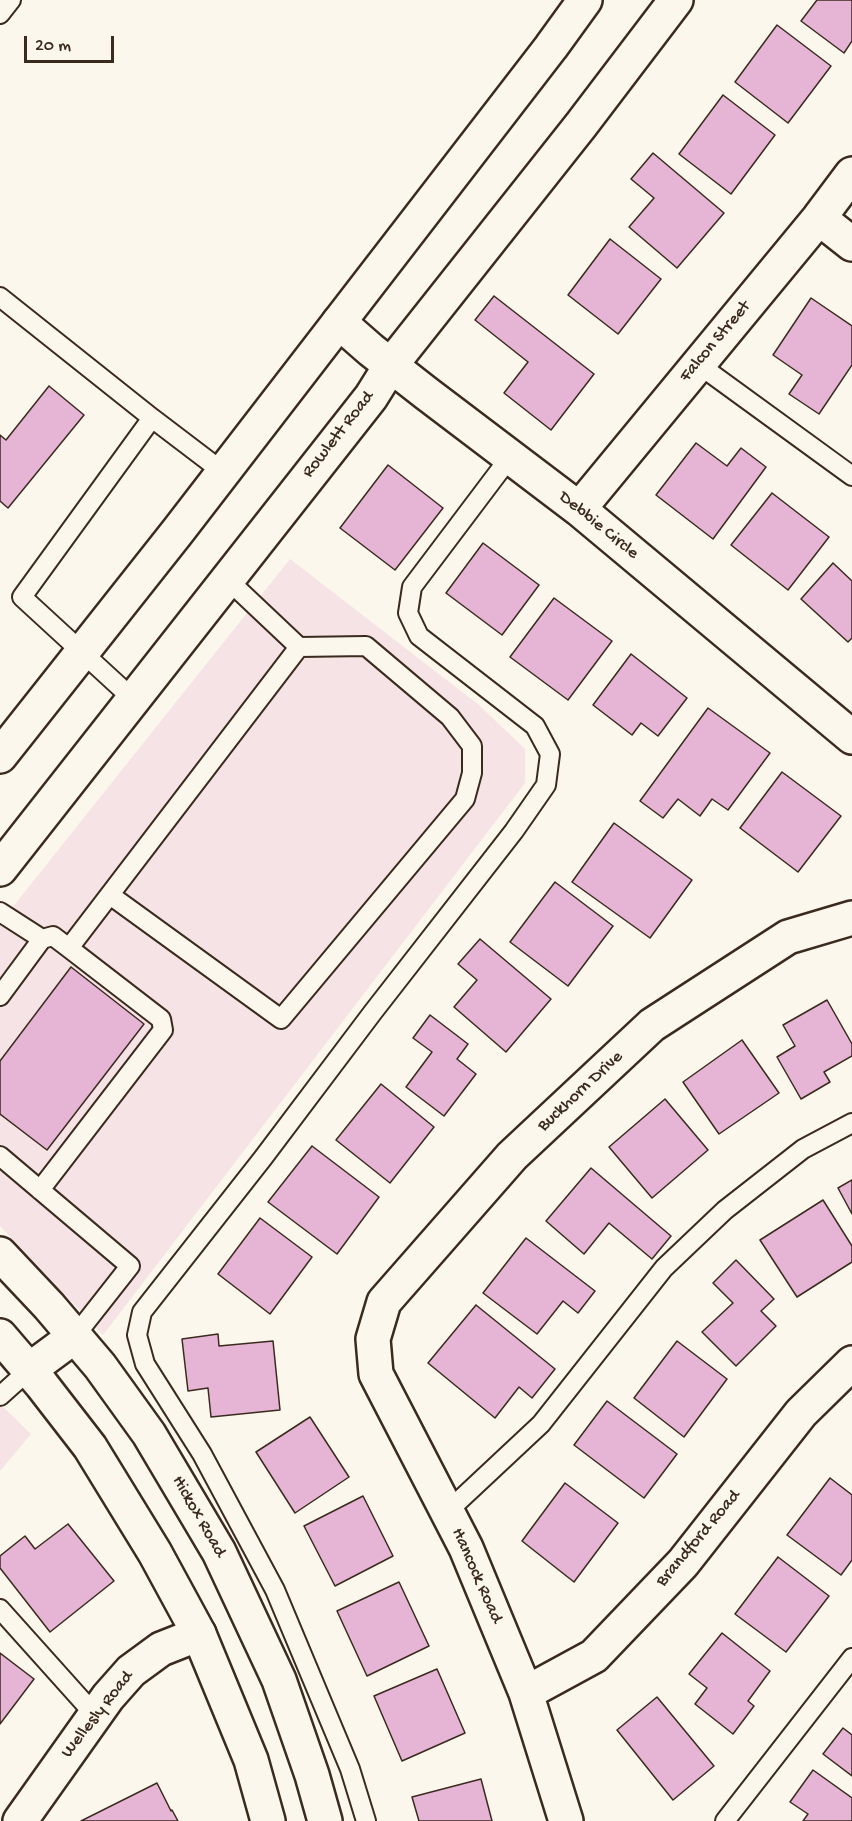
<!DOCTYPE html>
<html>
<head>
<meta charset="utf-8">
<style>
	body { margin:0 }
	#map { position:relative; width:852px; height:1821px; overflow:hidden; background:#fbf7ec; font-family:"Gochi Hand",sans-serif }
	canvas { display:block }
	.scale { position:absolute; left:24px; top:36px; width:90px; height:27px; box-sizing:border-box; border:3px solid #3b2a1e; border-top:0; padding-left:8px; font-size:18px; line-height:21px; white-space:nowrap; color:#3b2a1e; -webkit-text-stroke:4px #fbf7ec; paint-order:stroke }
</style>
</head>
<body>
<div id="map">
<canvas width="852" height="1821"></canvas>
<div class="scale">20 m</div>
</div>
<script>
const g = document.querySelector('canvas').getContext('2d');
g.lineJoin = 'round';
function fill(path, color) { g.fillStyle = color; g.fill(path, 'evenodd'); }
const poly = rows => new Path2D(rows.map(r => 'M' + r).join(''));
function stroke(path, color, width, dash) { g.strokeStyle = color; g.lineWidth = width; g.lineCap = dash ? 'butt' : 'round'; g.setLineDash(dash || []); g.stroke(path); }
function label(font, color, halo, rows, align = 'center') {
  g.font = font + ' "Gochi Hand",sans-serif'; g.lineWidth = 6; g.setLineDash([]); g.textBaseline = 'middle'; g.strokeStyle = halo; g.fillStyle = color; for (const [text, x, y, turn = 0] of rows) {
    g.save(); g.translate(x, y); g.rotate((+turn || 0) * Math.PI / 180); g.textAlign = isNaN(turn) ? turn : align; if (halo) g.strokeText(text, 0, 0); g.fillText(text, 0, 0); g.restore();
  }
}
fill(poly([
	[290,559,479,705,525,749,525,783,103,1335,0,1226,0,923],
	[0,1404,31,1434,0,1471]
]), '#f5e3e5');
const building = poly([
	[817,0,852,0,852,41,844,53,801,21,817,0],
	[777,25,831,66,788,123,735,82,777,25],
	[723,95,775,135,731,194,679,154,723,95],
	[653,153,724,213,677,268,629,227,654,198,631,179,653,153],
	[610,239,661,279,618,334,568,295,610,239],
	[494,296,594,374,551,430,504,393,528,362,475,320,494,296],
	[811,298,852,326,852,365,819,414,789,394,802,375,773,355,811,298],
	[49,386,84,415,8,508,0,501,0,435,6,440,49,386],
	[696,443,727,466,741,448,766,467,713,539,656,495,696,443],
	[388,465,443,508,395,570,340,528,388,465],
	[772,493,829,537,788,590,731,545,772,493],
	[483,543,539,585,502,635,446,593,483,543],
	[833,563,852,581,852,638,848,642,801,599,833,563],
	[554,598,612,641,568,700,510,657,554,598],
	[631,654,687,698,658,736,641,723,632,735,593,705,631,654],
	[708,708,770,753,728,810,712,799,700,816,678,799,663,818,640,801,708,708],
	[782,772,841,816,798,872,740,828,782,772],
	[614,823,692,880,650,938,572,882,614,823],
	[555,882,613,926,568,986,510,942,555,882],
	[480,939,551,999,506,1052,454,1007,477,980,458,964,480,939],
	[71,967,144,1024,47,1150,0,1114,0,1061,71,967],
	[827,1000,852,1044,852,1056,824,1072,830,1082,801,1099,777,1057,795,1046,783,1025,827,1000],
	[430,1015,468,1044,457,1059,476,1074,444,1116,406,1087,432,1052,413,1038,430,1015],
	[742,1040,779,1093,719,1134,683,1082,742,1040],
	[381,1084,434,1127,390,1183,336,1140,381,1084],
	[665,1099,708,1150,652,1198,609,1147,665,1099],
	[312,1146,379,1197,337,1254,268,1202,312,1146],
	[591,1168,671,1236,652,1259,609,1223,584,1254,546,1221,591,1168],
	[852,1180,852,1214,838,1188,852,1180],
	[823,1200,852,1246,852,1262,797,1297,760,1240,823,1200],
	[260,1218,312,1257,270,1314,218,1274,260,1218],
	[526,1238,595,1291,578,1313,563,1301,537,1334,483,1293,526,1238],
	[736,1260,774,1299,761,1311,776,1326,736,1366,702,1332,733,1303,713,1283,736,1260],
	[476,1305,555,1369,532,1398,519,1387,495,1418,428,1363,476,1305],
	[218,1334,219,1346,273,1341,280,1410,211,1417,208,1388,188,1391,182,1339,218,1334],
	[677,1341,727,1379,684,1437,634,1398,677,1341],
	[607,1401,677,1454,644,1498,574,1445,607,1401],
	[310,1417,349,1477,295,1513,256,1452,310,1417],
	[830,1478,852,1495,852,1560,841,1575,787,1535,830,1478],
	[565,1483,618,1523,574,1582,522,1541,565,1483],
	[363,1496,393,1556,335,1586,304,1526,363,1496],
	[68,1524,114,1581,50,1632,0,1568,0,1556,25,1536,35,1549,68,1524],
	[778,1557,829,1596,786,1652,735,1614,778,1557],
	[399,1582,429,1646,367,1676,337,1611,399,1582],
	[722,1633,770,1671,748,1701,754,1706,733,1734,695,1704,707,1688,689,1674,722,1633],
	[0,1653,34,1679,0,1724,0,1653],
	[437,1669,465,1733,402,1761,374,1696,437,1669],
	[657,1697,714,1766,673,1800,617,1730,657,1697],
	[843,1728,852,1735,852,1776,823,1754,843,1728],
	[813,1770,852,1798,852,1821,803,1821,808,1814,790,1802,813,1770],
	[481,1779,492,1821,419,1821,412,1797,481,1779],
	[157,1783,171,1811,172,1810,178,1821,81,1821,157,1783]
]);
fill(building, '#e6b5d6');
stroke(building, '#3b2a1e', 1.5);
const lane = poly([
	[0,14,11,0],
	[0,297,152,418],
	[698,364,852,476],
	[133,699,22,597,152,418,223,472],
	[110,895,281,1019,465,799,472,773,472,746,450,717,366,646,299,647],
	[0,912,42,939,0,996],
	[69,948,299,647,227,579],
	[0,1156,130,1266,75,1336],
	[40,1190,163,1030,161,1019,69,948,53,936,42,939],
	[0,1396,29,1370],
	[447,1512,541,1424,664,1268,725,1210,803,1149,852,1123],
	[0,1609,95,1715],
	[366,1821,350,1769,275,1590,202,1454,145,1364,137,1335,142,1312,263,1158,373,1012,514,831,546,785,550,754,535,726,419,636,408,613,412,587,510,457],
	[725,1821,852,1658]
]);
const street = poly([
	[819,218,852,244],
	[339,322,371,350,426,393,579,509,852,737],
	[579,509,819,218,852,174],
	[526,1693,594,1656,683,1563,801,1413,852,1363],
	[20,1821,108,1697,131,1671,161,1649,199,1634],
	[566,1821,526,1693,466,1548,376,1374,373,1339,384,1302,512,1156,652,1025,788,937,852,918]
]);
const secondary = poly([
	[0,756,178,531,551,47,585,0],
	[0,869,371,397,391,365,581,125,676,0],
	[0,1254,49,1306,100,1366,149,1434,219,1552,279,1680,312,1775,325,1821],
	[0,1336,42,1385,90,1447,155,1553,199,1634,251,1760,268,1821],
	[29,1370,75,1336]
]);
stroke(lane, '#3b2a1e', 22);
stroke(street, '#3b2a1e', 38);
stroke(secondary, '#3b2a1e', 38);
stroke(lane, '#fbf7ec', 18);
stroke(street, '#fbf7ec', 33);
stroke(secondary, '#fbf7ec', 33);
label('18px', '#3b2a1e', '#fbf7ec', [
	["Falcon Street",716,342,-50],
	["Rowlett Road",339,435,-52],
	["Debbie Circle",598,526,39],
	["Buckhorn Drive",581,1092,-43],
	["Hickox Road",198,1517,60],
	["Brandford Road",699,1539,-50],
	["Hancock Road",476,1576,66],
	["Wellesly Road",98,1715,-52]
]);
</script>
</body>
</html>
